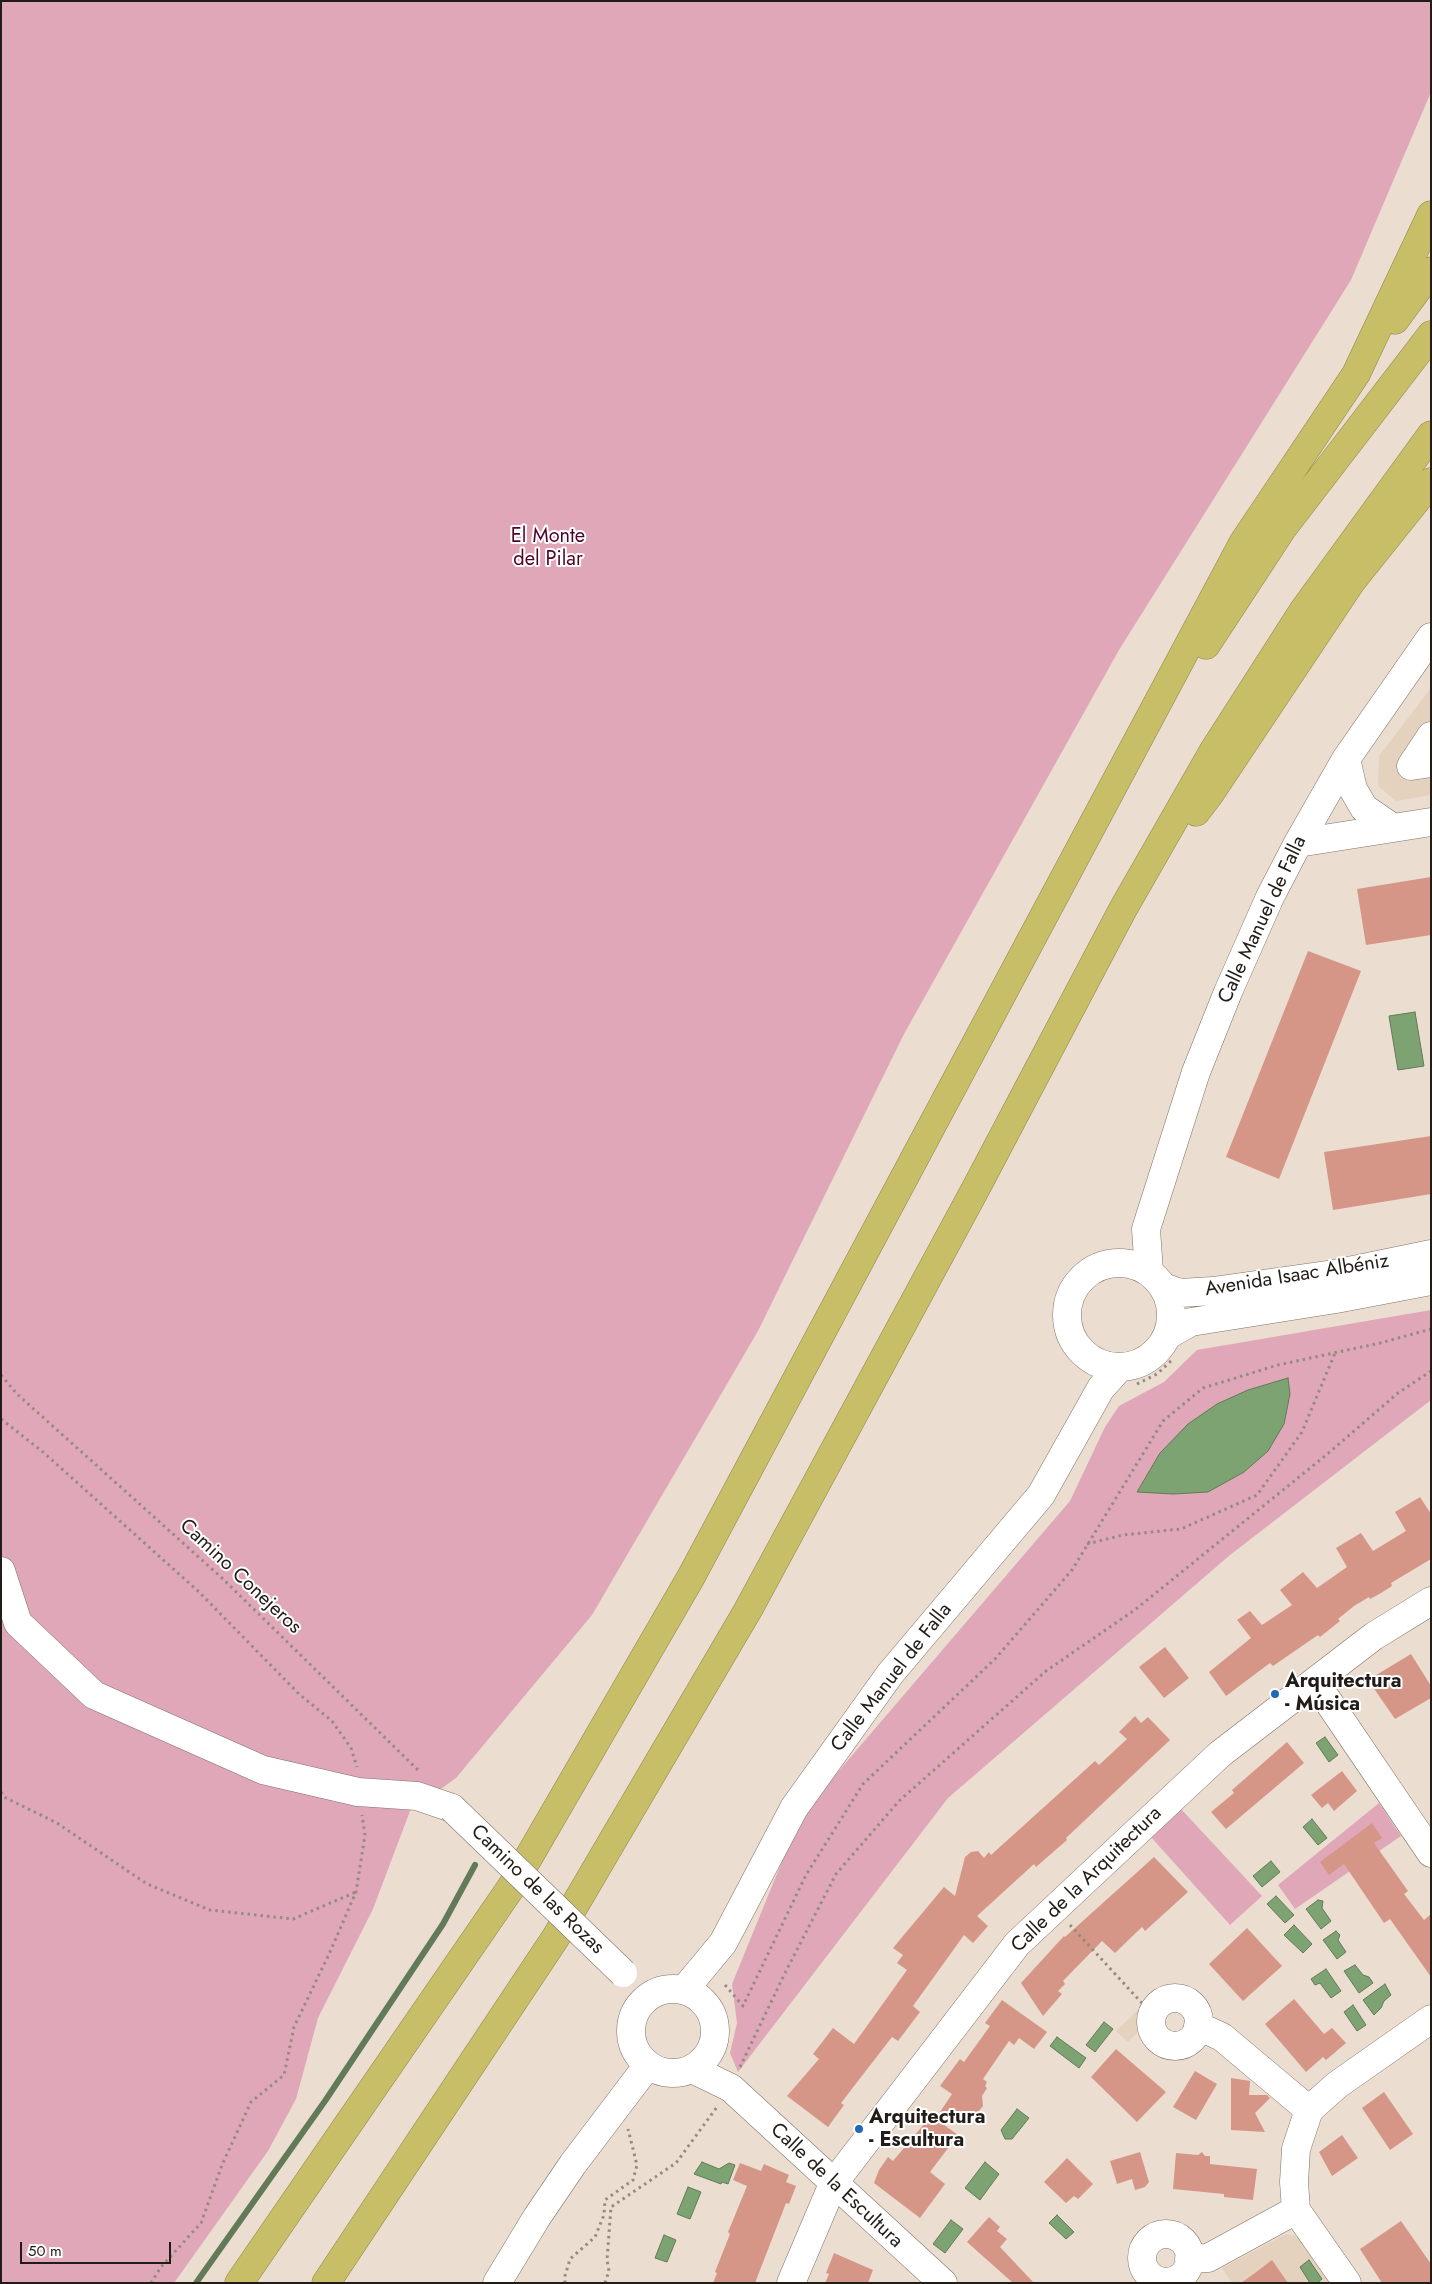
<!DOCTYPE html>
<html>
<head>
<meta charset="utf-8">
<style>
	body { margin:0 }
	#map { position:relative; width:1432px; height:2284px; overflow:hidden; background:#ebddcf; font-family:Jost,sans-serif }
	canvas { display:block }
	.frame { position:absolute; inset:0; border:2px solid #211c17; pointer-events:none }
	.scale { position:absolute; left:20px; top:2242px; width:151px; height:22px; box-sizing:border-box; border:2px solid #211c17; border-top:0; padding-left:6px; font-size:15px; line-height:18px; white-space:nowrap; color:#211c17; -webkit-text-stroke:4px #fff; paint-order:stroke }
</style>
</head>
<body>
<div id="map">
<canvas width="1432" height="2284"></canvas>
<div class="frame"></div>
<div class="scale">50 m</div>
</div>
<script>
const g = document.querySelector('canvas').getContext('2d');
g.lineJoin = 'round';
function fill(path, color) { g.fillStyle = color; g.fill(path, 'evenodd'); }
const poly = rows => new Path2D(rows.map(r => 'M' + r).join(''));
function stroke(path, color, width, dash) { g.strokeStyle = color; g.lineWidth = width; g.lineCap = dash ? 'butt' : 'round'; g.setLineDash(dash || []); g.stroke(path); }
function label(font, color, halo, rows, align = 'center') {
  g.font = font + ' Jost,sans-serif'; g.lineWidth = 4; g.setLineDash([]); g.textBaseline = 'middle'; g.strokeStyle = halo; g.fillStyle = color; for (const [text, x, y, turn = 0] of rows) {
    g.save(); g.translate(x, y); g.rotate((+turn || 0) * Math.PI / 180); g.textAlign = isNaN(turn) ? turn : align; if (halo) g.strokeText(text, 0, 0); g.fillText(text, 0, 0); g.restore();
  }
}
fill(poly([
	[1431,688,1431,795,1396,801,1378,786,1379,756],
	[1140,2008,1138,2032,1128,2042,1116,2031],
	[1286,2234,1296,2236,1302,2241,1329,2280,1325,2283,1232,2283,1222,2268]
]), '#e4d1be');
fill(poly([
	[1,1,1431,1,1431,92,1351,280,1119,650,904,1034,758,1331,592,1615,456,1778,410,1811,373,1909,318,2018,296,2099,268,2151,174,2283,1,2283],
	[1431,1310,1431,1400,1230,1555,948,1798,738,2072,730,2053,737,2023,732,1984,801,1815,1070,1501,1105,1427,1119,1406,1164,1382,1197,1350],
	[1379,1803,1401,1836,1295,1909,1278,1885],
	[1181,1809,1262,1896,1230,1925,1150,1836]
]), '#e0a7b9');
const water = poly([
	[1415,1012,1424,1066,1398,1070,1389,1016,1415,1012],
	[1288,1378,1290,1394,1284,1424,1268,1451,1244,1472,1208,1492,1173,1494,1137,1492,1160,1453,1188,1424,1217,1404,1248,1390,1288,1378],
	[1325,1737,1338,1755,1329,1762,1316,1743,1325,1737],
	[1312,1819,1327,1838,1318,1845,1303,1827,1312,1819],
	[1271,1861,1280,1872,1262,1887,1253,1876,1271,1861],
	[1276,1896,1294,1915,1285,1923,1267,1904,1276,1896],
	[1318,1900,1323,1901,1322,1908,1331,1921,1321,1929,1306,1909,1318,1900],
	[1294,1925,1312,1944,1303,1953,1284,1935,1294,1925],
	[1336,1931,1340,1935,1338,1940,1346,1952,1337,1959,1323,1940,1336,1931],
	[1355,1965,1363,1975,1369,1977,1373,1983,1359,1993,1344,1971,1355,1965],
	[1326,1969,1341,1991,1331,1998,1320,1983,1315,1985,1311,1979,1326,1969],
	[1385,1984,1391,1995,1384,2001,1381,2008,1374,2015,1363,2000,1385,1984],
	[1353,2005,1366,2025,1357,2031,1344,2012,1353,2005],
	[1104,2022,1113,2029,1095,2052,1086,2045,1104,2022],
	[1057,2037,1086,2058,1079,2068,1050,2046,1057,2037],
	[1017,2109,1029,2118,1012,2139,1005,2139,1001,2130,1017,2109],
	[702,2162,719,2169,729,2163,735,2165,728,2184,722,2182,721,2184,694,2174,702,2162],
	[985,2162,999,2174,980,2200,965,2188,985,2162],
	[688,2187,701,2192,690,2219,677,2214,688,2187],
	[1057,2215,1074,2232,1066,2239,1049,2223,1057,2215],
	[951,2220,963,2229,945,2253,933,2244,951,2220],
	[664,2235,676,2240,667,2262,655,2258,664,2235],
	[1309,2260,1322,2279,1317,2283,1310,2283,1300,2267,1309,2260]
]);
fill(water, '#7ea372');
stroke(water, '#627a57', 1);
stroke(poly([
	[196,2283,325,2101,443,1924,475,1865]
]), '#627a57', 6);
fill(poly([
	[1431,877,1431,935,1366,945,1357,889],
	[1308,951,1361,971,1279,1179,1226,1157],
	[1431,1136,1431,1194,1333,1210,1324,1152],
	[1420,1497,1431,1514,1431,1559,1391,1583,1392,1586,1381,1593,1370,1599,1369,1597,1354,1606,1338,1619,1340,1621,1320,1637,1318,1635,1273,1666,1270,1663,1226,1696,1209,1672,1251,1638,1237,1620,1250,1611,1262,1625,1292,1605,1280,1590,1303,1572,1317,1588,1347,1567,1336,1548,1361,1533,1373,1551,1406,1531,1395,1512],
	[1165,1647,1189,1678,1164,1698,1139,1667],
	[1411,1654,1431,1686,1431,1698,1395,1719,1368,1680],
	[1135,1716,1141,1723,1148,1717,1170,1740,1066,1838,1067,1840,1036,1867,1034,1864,977,1916,988,1926,973,1943,964,1935,913,2006,920,2012,898,2041,892,2037,841,2103,844,2105,828,2127,787,2096,819,2059,813,2054,833,2028,854,2044,907,1970,897,1963,903,1955,893,1948,944,1887,955,1896,965,1857,971,1852,978,1851,984,1858,989,1852,991,1855,1095,1761,1099,1765,1127,1739,1119,1732],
	[1287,1742,1304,1763,1226,1829,1211,1812,1234,1793,1232,1790],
	[1342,1771,1357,1791,1334,1811,1328,1803,1322,1808,1311,1795],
	[1372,1823,1382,1838,1374,1843,1408,1891,1404,1894,1424,1920,1431,1914,1431,1977,1390,1919,1384,1923,1344,1864,1329,1875,1320,1862],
	[1154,1857,1188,1892,1145,1931,1142,1927,1115,1953,1102,1941,1063,1981,1065,1984,1058,1991,1062,1994,1043,2016,1021,1983,1064,1936,1065,1937],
	[1247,1928,1282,1966,1243,2001,1209,1964],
	[1294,1999,1324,2034,1332,2028,1346,2043,1326,2060,1323,2057,1306,2072,1265,2024],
	[1002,2000,1047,2032,1034,2049,1019,2038,1014,2045,1009,2041,983,2079,987,2082,985,2086,987,2088,982,2096,983,2106,978,2112,938,2115,952,2094,940,2086,960,2059,964,2062,990,2026,985,2023],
	[1116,2049,1166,2092,1137,2122,1091,2077],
	[1195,2071,1217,2084,1196,2120,1173,2107],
	[1231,2078,1250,2081,1249,2095,1267,2095,1270,2098,1255,2113,1265,2132,1231,2130],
	[1384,2092,1413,2134,1390,2150,1362,2108],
	[930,2117,935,2121,936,2119,958,2135,930,2172,945,2184,920,2218,874,2183,879,2170,888,2157,893,2161],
	[1342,2135,1358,2158,1332,2176,1319,2152],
	[1140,2152,1149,2182,1145,2187,1135,2190,1132,2179,1117,2184,1110,2161],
	[1202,2152,1205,2156,1210,2156,1210,2164,1257,2169,1253,2200,1224,2197,1224,2194,1173,2189,1176,2153,1198,2155],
	[1067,2158,1093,2184,1078,2199,1074,2196,1066,2203,1044,2182],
	[740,2163,761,2171,764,2164,789,2175,786,2182,796,2186,789,2204,786,2203,755,2283,713,2283,717,2273,715,2272,730,2234,728,2232,731,2225,747,2186,733,2180],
	[989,2217,1000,2227,997,2231,1007,2239,1000,2247,1034,2283,1013,2283,967,2242],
	[1401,2221,1431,2264,1431,2283,1382,2283,1360,2249],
	[834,2253,873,2270,868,2283,825,2283,829,2274,826,2273],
	[1272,2260,1288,2283,1241,2283,1255,2273]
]), '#d69687');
const minor = poly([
	[1431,736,1411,766,1431,763],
	[1346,759,1353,789,1364,808,1393,828],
	[1298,843,1431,822],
	'1067 1315a52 52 0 1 1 104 0a52 52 0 1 1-104 0Z',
	[1149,1272,1146,1229,1196,1072,1228,992,1270,897,1298,843,1346,759,1431,637],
	[1163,1287,1180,1293,1213,1291,1334,1274,1431,1254],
	[1168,1335,1191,1322,1336,1299,1431,1281],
	[1,1571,18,1623,94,1695,263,1770,358,1792,417,1796,452,1808],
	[1315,1682,1431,1853],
	'631 2031a42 42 0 1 1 84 0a42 42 0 1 1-84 0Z',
	[684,1990,723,1943,794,1808,890,1674,1041,1495,1101,1388,1120,1367],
	'1151 2022a24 24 0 1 1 48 0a24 24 0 1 1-48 0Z',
	[1198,2026,1222,2037,1309,2110],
	[692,2069,731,2088,943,2283],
	'1142 2258a24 24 0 1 1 48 0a24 24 0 1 1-48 0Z',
	[1189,2259,1208,2258,1296,2210],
	[497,2283,537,2217,573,2164,648,2065],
	[791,2283,833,2184,1017,1944,1220,1754,1374,1636,1431,1601],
	[1347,2283,1296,2210,1294,2182,1296,2149,1309,2110,1337,2085,1431,2019]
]);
const highway = poly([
	[1395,320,1431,271],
	[1206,645,1282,529,1431,335],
	[1196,812,1209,795,1351,582,1431,482],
	[239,2283,512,1886,691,1577,1243,543,1356,374,1431,215],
	[326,2283,556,1937,748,1610,976,1188,1123,909,1214,750,1303,611,1431,435]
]);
stroke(minor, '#7e7266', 29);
stroke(highway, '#8d854b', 29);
stroke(poly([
	[1,1375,17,1394,222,1578,420,1772],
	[1137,1384,1157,1374,1173,1359],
	[1,1419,43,1452,199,1592,299,1694,332,1721,351,1748,357,1767],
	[1087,1544,1123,1535,1181,1529,1257,1495,1302,1432,1335,1353],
	[1,1792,4,1797,57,1823,147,1884,210,1910,293,1919,356,1892],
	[1070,1925,1152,2014],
	[725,1985,743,2006,806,1875,863,1784,995,1659,1072,1570,1163,1421,1203,1388,1278,1365,1380,1343,1431,1329],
	[740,2067,786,1971,836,1874,899,1801,1046,1671,1136,1609,1325,1456,1398,1393,1431,1371],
	[151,2283,161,2267,201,2223,222,2165,251,2102,284,2075,294,2027,330,1952,356,1892,365,1835,362,1815],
	[565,2283,565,2276,570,2259,595,2237,604,2215,605,2200,633,2180,637,2165,628,2129],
	[605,2283,609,2271,607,2260,611,2207,676,2163,717,2107]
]), '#958b80', 3, [2.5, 4]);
stroke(minor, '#fff', 28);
stroke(highway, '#c7be67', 28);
const minorBridge = poly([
	[452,1808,623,1973]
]);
stroke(minorBridge, '#7e7266', 29, []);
stroke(minorBridge, '#fff', 28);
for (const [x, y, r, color] of [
	[1275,1694,5,"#1e6ab9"],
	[859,2129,5,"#1e6ab9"]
]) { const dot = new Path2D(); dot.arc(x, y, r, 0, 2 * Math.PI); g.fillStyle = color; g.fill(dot); stroke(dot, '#fff', 2); }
label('20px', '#4f0328', '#fff', [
	["El Monte",548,537],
	["del Pilar",548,560]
]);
label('20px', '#211c17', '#fff', [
	["Calle Manuel de Falla",1263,920,-65],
	["Avenida Isaac Albéniz",1297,1276,-9],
	["Camino Conejeros",240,1577,43],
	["Calle Manuel de Falla",892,1678,-52],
	["Calle de la Arquitectura",1087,1880,-44],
	["Camino de las Rozas",537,1890,44],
	["Calle de la Escultura",836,2186,43]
]);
label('bold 20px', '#211c17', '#fff', [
	["Arquitectura",1285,1682],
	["- Música",1285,1705],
	["Arquitectura",869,2118],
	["- Escultura",869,2141]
], 'left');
</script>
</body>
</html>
